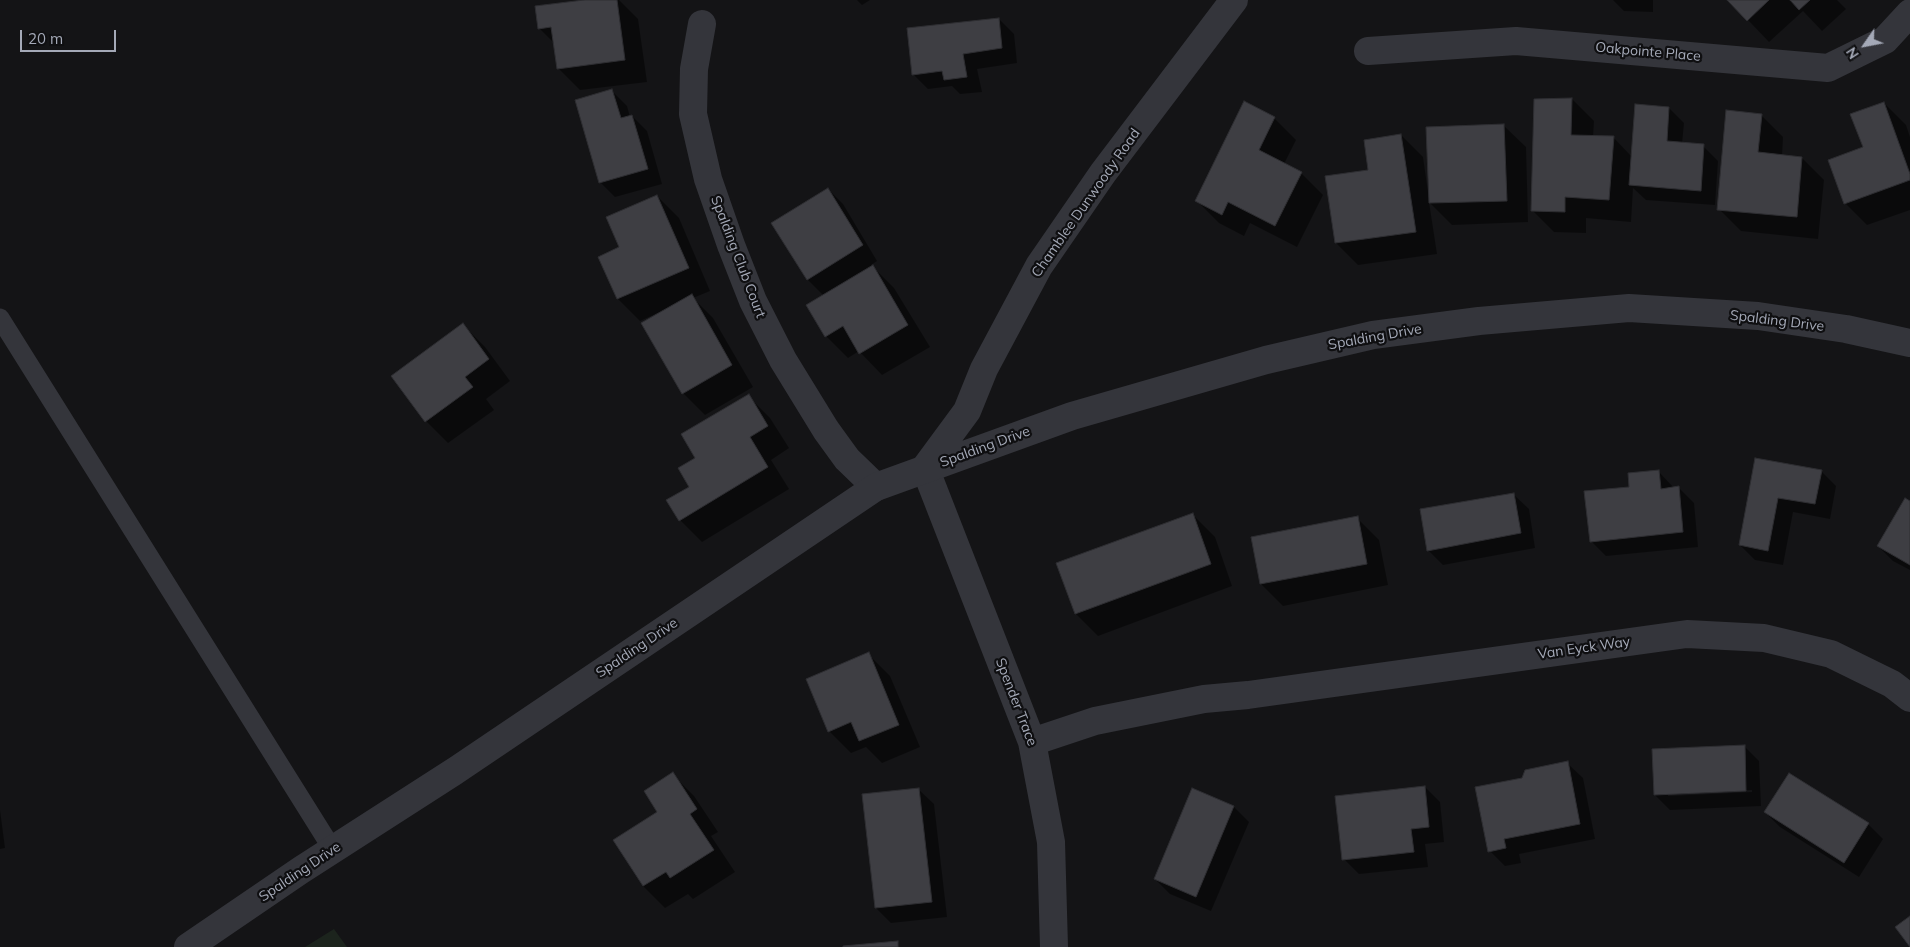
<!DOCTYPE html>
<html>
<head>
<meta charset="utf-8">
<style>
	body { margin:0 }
	#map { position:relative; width:1910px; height:947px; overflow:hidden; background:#141416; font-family:Mulish,sans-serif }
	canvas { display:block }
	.north { position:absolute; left:1840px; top:20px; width:50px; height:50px; -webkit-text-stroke:4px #0f0f11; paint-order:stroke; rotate:237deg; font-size:14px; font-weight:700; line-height:20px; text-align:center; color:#a4a9b7 }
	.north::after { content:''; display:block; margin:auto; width:18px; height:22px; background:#a4a9b7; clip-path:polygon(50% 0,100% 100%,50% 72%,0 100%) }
	.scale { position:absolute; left:20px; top:30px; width:96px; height:22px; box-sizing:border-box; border:2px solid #a4a9b7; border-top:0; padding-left:6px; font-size:15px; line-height:18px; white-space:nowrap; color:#a4a9b7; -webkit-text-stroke:4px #0f0f11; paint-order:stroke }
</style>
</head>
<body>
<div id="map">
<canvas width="1910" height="947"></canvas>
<div class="north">N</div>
<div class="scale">20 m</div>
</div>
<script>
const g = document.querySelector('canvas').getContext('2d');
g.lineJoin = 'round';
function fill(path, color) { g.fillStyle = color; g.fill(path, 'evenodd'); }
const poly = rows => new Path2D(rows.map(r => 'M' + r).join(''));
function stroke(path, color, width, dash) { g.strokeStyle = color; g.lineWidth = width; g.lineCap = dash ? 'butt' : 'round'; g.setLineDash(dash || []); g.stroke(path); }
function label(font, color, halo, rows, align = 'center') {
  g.font = font + ' Mulish,sans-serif'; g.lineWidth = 4.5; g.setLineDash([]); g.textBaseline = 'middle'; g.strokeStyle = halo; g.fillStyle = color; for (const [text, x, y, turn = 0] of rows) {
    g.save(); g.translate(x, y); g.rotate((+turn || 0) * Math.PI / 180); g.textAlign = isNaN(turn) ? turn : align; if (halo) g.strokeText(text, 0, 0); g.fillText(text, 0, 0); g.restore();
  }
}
fill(poly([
	[334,929,347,947,305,947]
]), '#1c241d');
fill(poly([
	[593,0,619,0,638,19,647,82,580,90,558,68,555,44,539,28],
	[857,0,870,0,862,5],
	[1613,0,1653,0,1653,12,1624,11],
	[1729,0,1837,0,1846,9,1822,31,1803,11,1769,42],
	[999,19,1014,34,1017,63,977,69,982,92,960,94,952,86,928,89,913,74],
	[612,91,627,106,630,117,632,116,647,131,662,184,615,197,600,182],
	[1572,99,1594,121,1593,137,1613,137,1632,157,1669,108,1684,123,1682,144,1703,146,1718,161,1715,205,1646,200,1633,188,1631,222,1586,218,1586,233,1554,232,1532,210],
	[1884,103,1906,125,1910,137,1910,210,1867,225,1845,203,1864,148],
	[1761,115,1783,137,1782,156,1802,158,1824,180,1818,239,1741,231,1719,209],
	[1274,118,1296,140,1284,164,1301,173,1323,195,1297,247,1250,223,1244,236,1219,223,1197,201],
	[1503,125,1526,147,1528,222,1452,225,1429,202,1437,254,1358,265,1336,243,1327,177,1369,171,1401,135,1423,157,1428,192,1430,191],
	[828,189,843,204,877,261,871,265,894,288,930,347,882,375,859,351,848,358,826,336,824,296,808,280,773,223],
	[657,196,679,218,710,291,693,298,713,318,753,387,705,415,683,393,660,312,640,321,618,299,621,248],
	[463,325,485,347,510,381,486,399,494,410,448,443,426,421,393,376],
	[748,396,770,418,789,448,771,460,789,489,702,542,680,520,691,487,697,458],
	[1756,459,1821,471,1836,486,1830,519,1793,512,1783,565,1755,560,1740,545],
	[1658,471,1674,488,1679,488,1694,503,1698,547,1606,556,1591,541,1630,488],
	[1513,494,1529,509,1535,548,1443,565,1428,550],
	[1910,503,1910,570,1893,561,1878,546],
	[1193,515,1215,537,1232,586,1098,636,1076,614],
	[1357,518,1379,540,1388,585,1283,606,1261,584],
	[868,654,890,676,920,747,882,763,866,747,851,753,829,731],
	[1744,746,1759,761,1761,806,1670,810,1655,795],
	[1752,790,1752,792,1668,796,1668,793],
	[1567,763,1583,778,1595,839,1519,854,1521,863,1505,866,1490,851,1523,779],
	[672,774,694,796,718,832,711,836,735,872,693,899,688,894,665,908,643,886,659,812],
	[1425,787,1440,802,1444,842,1425,844,1428,867,1359,874,1344,859],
	[918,789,934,804,947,917,891,923,876,908],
	[1193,790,1234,807,1249,822,1211,911,1170,894,1155,879],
	[0,810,5,848,0,849],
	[1765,812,1868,824,1883,839,1859,877,1780,827]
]), '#0007');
const building = poly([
	[584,0,617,0,625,60,557,69,551,27,538,29,535,6,584,0],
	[1727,0,1769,0,1747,21,1727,0],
	[1790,0,1810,0,1799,10,1790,0],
	[999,18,1002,48,963,54,967,77,944,80,942,71,912,75,907,28,999,18],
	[612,89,621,118,632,115,648,169,599,183,575,100,612,89],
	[1572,98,1571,135,1614,136,1609,200,1565,197,1565,212,1531,211,1534,99,1572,98],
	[1244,101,1275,117,1259,150,1302,172,1275,226,1228,202,1222,215,1195,201,1244,101],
	[1884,102,1910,174,1910,180,1844,204,1828,160,1863,147,1850,114,1884,102],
	[1635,104,1669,107,1667,141,1704,144,1701,191,1629,185,1635,104],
	[1726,110,1762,114,1758,152,1802,157,1797,217,1717,210,1726,110],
	[1504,124,1507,201,1429,203,1426,127,1504,124],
	[1401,134,1416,232,1335,243,1325,176,1368,170,1364,140,1401,134],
	[828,188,863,245,807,280,771,223,828,188],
	[657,195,689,268,617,299,598,257,619,247,606,217,657,195],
	[873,265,908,325,859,354,843,326,825,337,806,305,873,265],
	[692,294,732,365,682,394,641,323,692,294],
	[463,323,489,359,465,377,473,387,425,422,391,376,463,323],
	[749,394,768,426,750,437,768,467,679,521,666,500,689,487,678,468,695,458,681,434,749,394],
	[1755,458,1822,470,1815,504,1778,498,1768,551,1739,545,1755,458],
	[1659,470,1661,489,1679,486,1683,532,1590,542,1584,491,1629,487,1628,473,1659,470],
	[1514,493,1521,533,1427,551,1420,509,1514,493],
	[1905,498,1910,501,1910,565,1877,546,1905,498],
	[1193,513,1211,564,1075,614,1056,563,1193,513],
	[1358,516,1367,564,1260,584,1251,537,1358,516],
	[869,652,899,725,859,741,851,722,828,732,806,679,869,652],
	[1745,745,1746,791,1654,795,1652,749,1745,745],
	[1568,761,1580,824,1504,839,1506,848,1488,852,1475,787,1522,778,1525,770,1568,761],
	[673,772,697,809,690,814,714,850,670,878,666,872,643,886,613,840,657,812,644,791,673,772],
	[1789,773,1869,823,1844,863,1764,812,1789,773],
	[1425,786,1429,827,1411,829,1414,852,1342,860,1335,796,1425,786],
	[919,788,932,902,875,908,862,794,919,788],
	[1192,788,1234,806,1196,897,1154,879,1192,788],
	[1910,916,1910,947,1895,927,1910,916],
	[898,941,898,947,843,947,843,946,898,941]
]);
fill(building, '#3e3e43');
stroke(building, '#2e2e32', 1);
stroke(poly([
	[0,318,333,850]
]), '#34353b', 19);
stroke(poly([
	[702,24,694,69,693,114,708,179,731,245,753,301,783,360,826,430,847,459,876,487],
	[1368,51,1516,41,1828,68,1885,40,1910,13],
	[925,468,1032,742,1051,842,1054,947],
	[1032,742,1095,721,1204,699,1248,695,1687,634,1764,638,1831,654,1892,684,1910,698]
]), '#34353b', 28);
stroke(poly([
	[925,468,967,411,984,369,1039,266,1103,173,1234,0],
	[188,947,301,870,455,771,876,487,1072,416,1266,360,1373,335,1479,321,1629,308,1758,316,1846,329,1910,343]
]), '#34353b', 28);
label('14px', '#a4a9b7', '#0f0f11', [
	["Oakpointe Place",1648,52,5],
	["Chamblee Dunwoody Road",1086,203,-55],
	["Spalding Club Court",738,257,69],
	["Spalding Drive",1777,321,7],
	["Spalding Drive",1375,337,-10],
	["Spalding Drive",985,447,-20],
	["Spalding Drive",637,648,-34],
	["Van Eyck Way",1584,648,-8],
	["Spender Trace",1016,702,69],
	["Spalding Drive",300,872,-34]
]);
</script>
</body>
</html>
